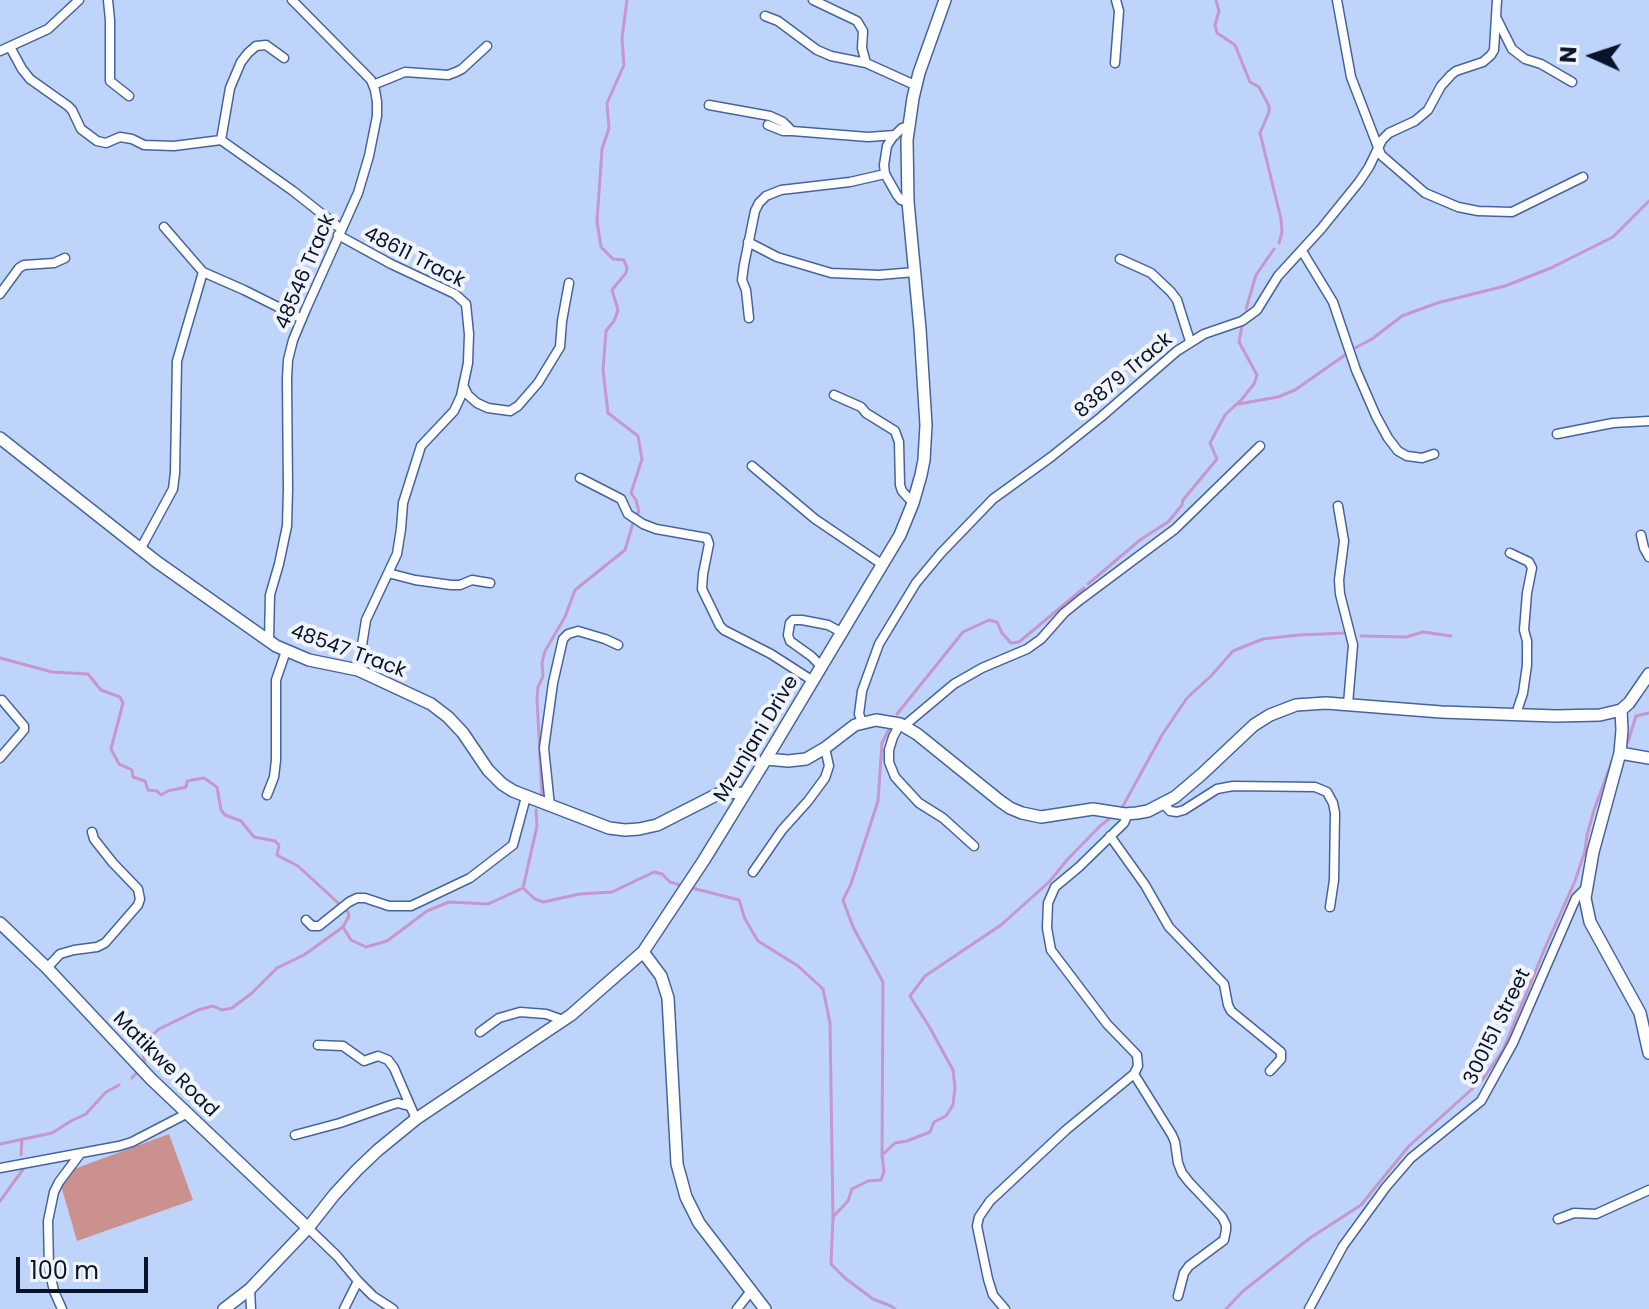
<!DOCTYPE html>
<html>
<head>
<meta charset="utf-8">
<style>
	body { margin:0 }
	#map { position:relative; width:1649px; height:1309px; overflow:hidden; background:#bfd4fb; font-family:Poppins,sans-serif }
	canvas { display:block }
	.north { position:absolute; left:1553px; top:16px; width:80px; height:80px; -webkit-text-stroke:6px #f1f5fb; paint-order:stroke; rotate:273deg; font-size:22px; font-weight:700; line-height:32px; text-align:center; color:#09142b }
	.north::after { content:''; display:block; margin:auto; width:28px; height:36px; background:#09142b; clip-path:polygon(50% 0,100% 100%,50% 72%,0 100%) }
	.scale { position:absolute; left:16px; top:1257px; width:132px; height:36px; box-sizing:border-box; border:4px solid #09142b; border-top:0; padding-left:10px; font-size:24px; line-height:28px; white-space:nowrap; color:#09142b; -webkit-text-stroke:6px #f1f5fb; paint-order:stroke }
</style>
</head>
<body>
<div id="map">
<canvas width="1649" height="1309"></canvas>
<div class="north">N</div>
<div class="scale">100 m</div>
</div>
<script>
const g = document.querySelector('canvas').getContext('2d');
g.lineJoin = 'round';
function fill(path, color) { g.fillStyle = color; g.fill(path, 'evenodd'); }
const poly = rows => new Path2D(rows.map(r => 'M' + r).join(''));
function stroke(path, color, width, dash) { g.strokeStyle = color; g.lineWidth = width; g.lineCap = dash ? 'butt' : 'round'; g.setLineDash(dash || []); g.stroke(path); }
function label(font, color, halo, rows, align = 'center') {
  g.font = font + ' Poppins,sans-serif'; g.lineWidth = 8; g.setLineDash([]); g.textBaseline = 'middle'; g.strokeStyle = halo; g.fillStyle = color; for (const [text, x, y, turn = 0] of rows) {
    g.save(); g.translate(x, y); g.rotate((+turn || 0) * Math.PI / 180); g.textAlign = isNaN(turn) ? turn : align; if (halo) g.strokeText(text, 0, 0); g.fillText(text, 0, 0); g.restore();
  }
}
fill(poly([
	[169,1134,193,1200,77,1241,58,1175]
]), '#ca918e');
stroke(poly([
	[627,0,622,38,624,65,607,103,609,128,602,149,597,221,601,247,613,259,624,260,627,268,626,273,612,290,618,310,614,321,606,331,603,370,608,413,638,436,642,459,631,493,636,500,639,512,635,515],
	[1216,0,1219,11,1215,25,1217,33,1235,45,1250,82,1259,87,1269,106,1269,112,1260,133,1281,219,1282,232,1279,243],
	[1246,309,1256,275,1274,249],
	[1355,348,1372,339,1402,316,1437,303,1505,286,1551,268,1613,237,1649,201],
	[1238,404,1278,397,1295,390,1345,355],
	[1088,584,1140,540,1168,522,1182,505,1183,500,1217,459,1210,443,1225,415,1242,399,1254,384,1257,375,1239,342,1242,326],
	[1361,636,1406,637,1423,632,1451,636],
	[0,658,52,672,88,674,101,690,120,697,123,703,111,749,119,764,132,770,133,777,145,781,148,790,157,791,161,795,168,791,186,787,187,781,204,778,217,787,221,810,225,815,241,821,254,837,275,841,279,845,277,855,298,866,348,912,349,916,343,927,304,955,277,968,252,993,232,1008,222,1010,213,1006,198,1010,159,1029,147,1040,142,1052,145,1063,143,1066],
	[897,714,963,632,989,620,997,622,1002,633,1011,643,1019,642,1084,588],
	[1628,742,1636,716,1649,713],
	[542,796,537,698,538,687,543,676,542,663,545,651,565,617,575,590,625,550,633,523],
	[1123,806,1162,735,1187,698,1211,676,1233,651,1263,639,1299,635,1346,633],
	[523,888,537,826,536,810],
	[692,888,739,900,745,919,758,941,798,966,823,989,830,1023,833,1217],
	[343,927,351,940,366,947,387,941,427,911,449,902,488,904,523,888,535,899,543,902,580,894,612,892,654,872,662,874,670,882,684,886],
	[132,1078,138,1071],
	[0,1144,52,1133,71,1121,86,1114,106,1092,119,1085],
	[21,1155,22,1139],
	[882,1155,883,982,853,927,843,900,851,884,878,801,882,743,891,725],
	[0,1201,24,1168],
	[895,1309,891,1306,873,1299,845,1278,831,1264,833,1217,848,1201,852,1189,868,1181,881,1180,884,1172,882,1155,895,1143,907,1141,930,1132,934,1122,946,1116,953,1105,955,1088,953,1070,930,1028,910,996,925,976,1001,925,1049,882,1067,860,1100,826,1109,819],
	[1226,1309,1242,1292,1310,1238,1361,1205,1409,1146,1483,1079,1503,1050,1545,948,1575,881,1585,851,1587,835,1594,810,1612,761]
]), '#c597cc', 3);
const street = poly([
	[108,0,110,20,110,81,129,96],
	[813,0,857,21,863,31,862,48,866,63],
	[1337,0,1351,77,1381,155,1425,193,1458,207,1478,211,1512,212,1583,177],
	[765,16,778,21,817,50,831,56,866,63,917,86],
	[1496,17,1512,49,1525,59,1541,64,1572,82],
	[10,47,22,69,30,79,68,106,72,110,81,129,97,141,106,143,120,137,132,139,144,145,174,146,221,140,293,191,341,229],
	[0,51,48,29,79,0],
	[1115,63,1119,11,1116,0],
	[373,85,405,72,448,75,456,72,462,69,487,46],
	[709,105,770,116,783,122,792,131,868,137,895,135],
	[768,125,783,131,792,131],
	[221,140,230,88,241,62,248,53,256,46,266,45,284,58],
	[908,202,901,200,897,195,885,174,884,165,887,146,892,138,902,128,909,126],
	[164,227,203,272,244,290,302,319],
	[338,235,391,264,455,294,466,304,469,334,468,363,461,396,454,411,421,446,403,503,401,529,397,554,366,620,358,670],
	[748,242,777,257,831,273,879,275,915,272],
	[1302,251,1333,302,1356,370,1376,416,1388,438,1398,451,1407,456,1422,458,1434,454],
	[1120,259,1151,273,1171,292,1177,300,1190,341],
	[0,294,19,268,24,265,54,263,65,258],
	[749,318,746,290,742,280,744,265,755,211,759,203,766,196,781,190,850,182,885,174],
	[464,387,468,395,477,403,488,408,510,411,518,406,538,383,560,347,562,321,569,283],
	[834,395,861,407,866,413,895,431,899,442,900,485,902,491,913,503],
	[1557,434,1613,423,1649,421],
	[752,466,815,519,883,565],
	[580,478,621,499,628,514,643,524,656,529,707,538,709,544,703,574,702,589,720,626,724,630,771,654,813,681],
	[1338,506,1344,541,1339,580,1340,594,1353,645,1348,704],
	[1641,535,1644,548,1649,557],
	[141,548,173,489,175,473,177,361,203,272],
	[1510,553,1529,562,1532,568,1527,593,1524,630,1527,641,1527,665,1523,693,1516,714],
	[388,573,415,580,451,585,460,585,472,580,490,583],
	[269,640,270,595,279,564,287,526,288,489,287,379,288,360,293,340,306,309,358,193,369,156,377,116,377,102,375,90,371,80,292,0],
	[822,667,811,656,790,641,788,635,790,623,793,620,802,620,828,625,843,633],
	[862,722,859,714,862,691,879,644,916,583,941,553,993,499,1051,457,1101,417,1177,351,1204,334,1242,321,1257,310,1278,276,1321,229,1359,182,1369,167,1382,140,1389,133,1415,121,1428,110,1441,86,1451,75,1456,71,1483,62,1491,55,1494,50,1497,0],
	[900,724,893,737,889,750,889,762,895,777,919,803,943,818,974,846],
	[904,726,954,684,982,668,1027,649,1041,639,1064,613,1080,600,1175,529,1260,446],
	[0,758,24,730,24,726,2,700],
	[267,795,274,777,276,760,276,680,286,651],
	[1163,803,1170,811,1177,812,1184,810,1217,789,1233,786,1315,787,1327,792,1333,803,1335,813,1334,880,1330,907],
	[550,806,544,748,553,683,563,639,568,634,578,631,605,639,618,645],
	[1110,836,1145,885,1169,927,1224,984,1228,1005,1231,1011,1281,1052,1281,1059,1270,1071],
	[753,872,782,830,808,801,825,778,829,766,825,748],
	[306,920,312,926,319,926,349,902,357,898,365,898,389,906,411,906,470,878,513,845,526,797],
	[47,968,60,954,74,950,97,947,105,943,138,905,140,899,138,889,113,863,94,839,92,832],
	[480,1032,499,1018,520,1012,546,1014,563,1020],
	[318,1045,343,1046,364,1061,378,1056,388,1060,394,1068,416,1119],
	[1134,1074,1172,1135,1175,1142,1178,1163,1182,1173,1189,1182,1222,1217,1226,1225,1226,1230,1224,1240,1189,1266,1184,1273,1178,1296],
	[295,1135,340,1123,391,1105,398,1103,409,1106],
	[0,1168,119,1146,132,1142,186,1114],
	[1558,1219,1574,1213,1596,1214,1649,1190],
	[308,1228,337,1256,358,1281,373,1296,393,1309],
	[250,1289,251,1309],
	[62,1309,54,1291,49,1269,48,1221,54,1192,59,1182,80,1154],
	[344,1309,358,1281],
	[737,1309,751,1291],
	[1005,1309,993,1295,988,1279,977,1226,979,1217,990,1201,1066,1130,1134,1074,1138,1066,1137,1055,1107,1024,1051,950,1047,928,1048,903,1055,887,1079,867,1124,823,1128,814],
	[1309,1309,1343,1246,1386,1187,1411,1158,1481,1101,1513,1043,1576,898,1586,888]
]);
const secondary = poly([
	[0,438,157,562,276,646,309,660,358,670,431,704,448,717,463,733,488,770,502,784,513,791,609,828,625,830,639,829,657,825,718,794,731,792,744,794],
	[1621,710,1622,730,1620,753,1593,852,1585,898,1590,922,1640,1013,1649,1053],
	[1620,753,1649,758],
	[766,759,788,761,806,759,825,748,855,725,876,720,900,724,917,734,1000,801,1010,808,1022,813,1041,817,1093,809,1125,814,1137,813,1148,811,1175,797,1202,774,1254,725,1270,715,1296,705,1326,703,1441,712,1556,716,1600,715,1621,710,1629,703,1649,674],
	[0,923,47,968,151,1079,308,1228],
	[643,952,661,976,668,998,677,1164,686,1197,699,1223,765,1309],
	[224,1309,250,1289,308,1228,334,1195,357,1170,378,1150,416,1119,571,1015,643,952,704,860,766,759,900,535,913,503,921,475,924,460,926,425,920,329,908,202,907,140,913,98,919,73,945,0]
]);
stroke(street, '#46649c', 11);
stroke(secondary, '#46649c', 14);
stroke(street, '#fff', 8);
stroke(secondary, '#fff', 11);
label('20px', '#09142b', '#f1f5fb', [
	["48611 Track",414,258,27],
	["48546 Track",306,272,-67],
	["83879 Track",1124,376,-40],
	["48547 Track",348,652,20],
	["Mzunjani Drive",757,739,-59],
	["300151 Street",1498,1027,-64],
	["Matikwe Road",165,1065,45]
]);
</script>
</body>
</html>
